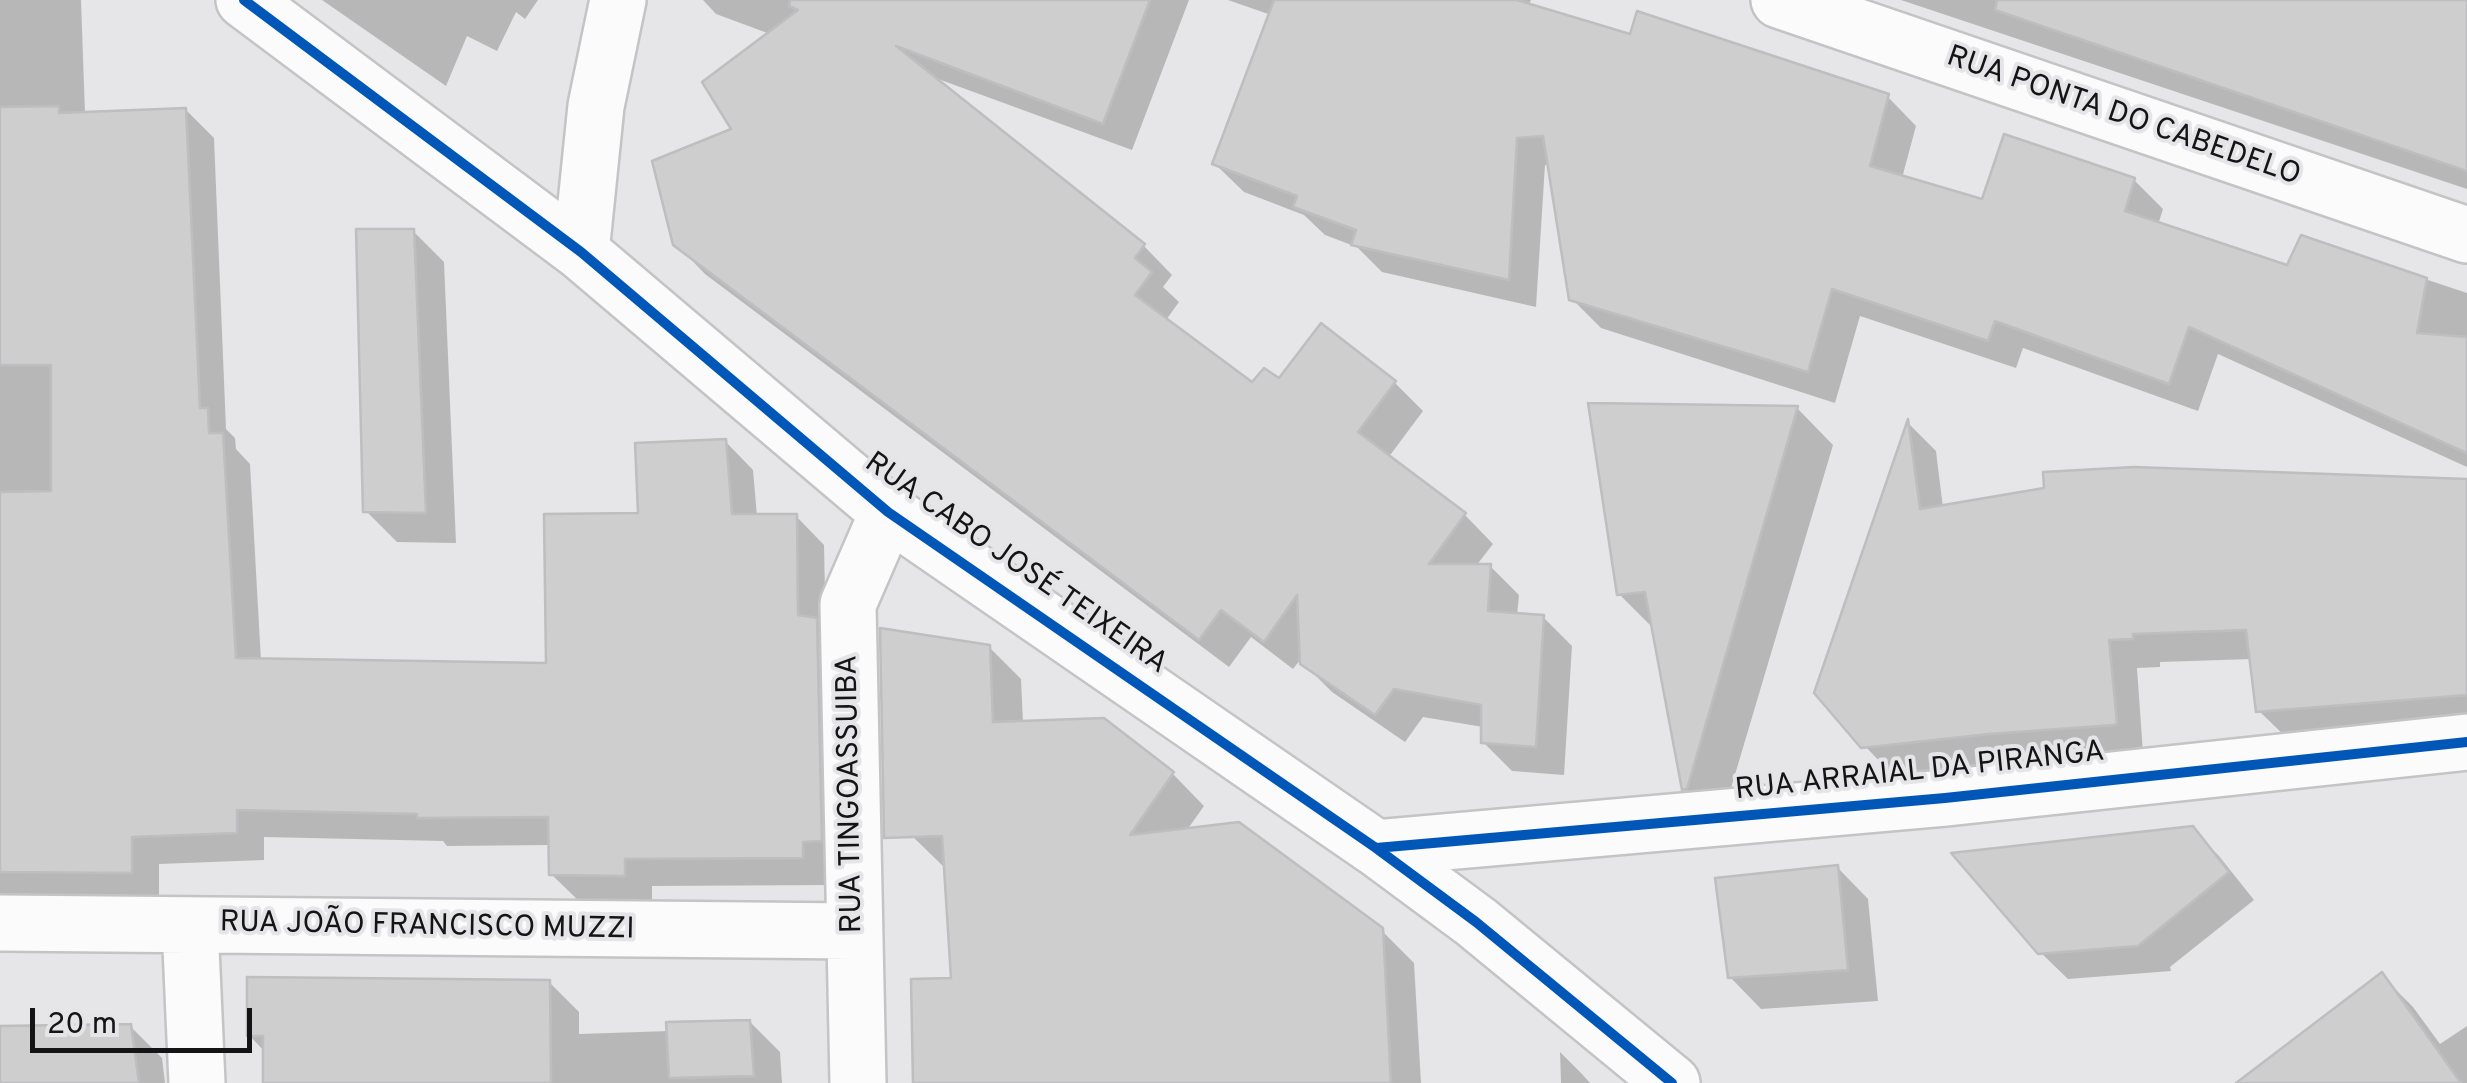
<!DOCTYPE html>
<html>
<head>
<meta charset="utf-8">
<style>
	body { margin:0 }
	#map { position:relative; width:2467px; height:1083px; overflow:hidden; background:#e6e5e7; font-family:Overpass,sans-serif }
	canvas { display:block }
	.scale { position:absolute; left:30px; top:1008px; width:222px; height:45px; box-sizing:border-box; border:5px solid #141415; border-top:0; padding-left:12px; font-size:30px; line-height:35px; white-space:nowrap; color:#141415; -webkit-text-stroke:8px #e5e4e8; paint-order:stroke }
</style>
</head>
<body>
<div id="map">
<canvas width="2467" height="1083"></canvas>
<div class="scale">20 m</div>
</div>
<script>
const g = document.querySelector('canvas').getContext('2d');
g.lineJoin = 'round';
function fill(path, color) { g.fillStyle = color; g.fill(path, 'evenodd'); }
const poly = rows => new Path2D(rows.map(r => 'M' + r).join(''));
function stroke(path, color, width, dash) { g.strokeStyle = color; g.lineWidth = width; g.lineCap = dash ? 'butt' : 'round'; g.setLineDash(dash || []); g.stroke(path); }
function label(font, color, halo, rows, align = 'center') {
  g.font = font + ' Overpass,sans-serif'; g.lineWidth = 8; g.setLineDash([]); g.textBaseline = 'middle'; g.strokeStyle = halo; g.fillStyle = color; for (const [text, x, y, turn = 0] of rows) {
    g.save(); g.translate(x, y); g.rotate((+turn || 0) * Math.PI / 180); g.textAlign = isNaN(turn) ? turn : align; if (halo) g.strokeText(text, 0, 0); g.fillText(text, 0, 0); g.restore();
  }
}
fill(poly([
	[0,0,81,0,85,114,186,110,214,138,226,429,235,438,236,449,250,464,261,661,549,666,641,516,725,441,753,470,757,516,796,516,824,545,831,885,652,886,652,903,580,902,551,874,551,845,447,846,443,841,264,837,264,860,159,864,159,900,0,899],
	[322,0,538,0,525,19,516,12,497,51,467,36,446,86],
	[703,0,1189,0,1132,150,930,76,1144,246,1172,275,1163,287,1179,302,1166,320,1253,385,1279,382,1395,383,1423,411,1388,458,1465,515,1493,544,1476,566,1490,566,1519,595,1517,616,1543,617,1572,646,1564,775,1512,771,1483,742,1483,727,1423,717,1405,742,1332,692,1300,660,1293,669,1251,637,1229,667,705,274,676,244,735,130,770,34,716,14],
	[1228,0,1531,0,1528,6,1632,37,1888,97,1916,126,1902,178,1984,202,2134,180,2163,209,2158,225,2289,268,2302,238,2467,293,2467,467,2218,354,2198,411,2023,348,2016,368,1860,316,1835,403,1601,328,1572,299,1550,165,1545,165,1536,307,1382,272,1357,247,1325,235,1304,215,1244,192,1215,164,1271,15],
	[1901,0,2467,0,2467,189],
	[413,231,444,262,456,543,397,542,366,511],
	[1797,408,1833,445,1720,825,1684,789,1655,630,1619,594],
	[1909,424,1936,451,1943,508,2467,482,2467,724,2288,739,2259,711,2252,659,2160,662,2160,667,2137,668,2143,753,2019,761,1892,775,1816,693],
	[989,647,1021,679,1023,723,1172,773,1204,806,1187,830,1381,930,1414,963,1421,1083,916,1083,953,980,945,868,912,836],
	[2192,829,2219,856,2254,900,2170,967,2171,971,2068,979,2040,952],
	[1837,867,1868,899,1878,1001,1761,1009,1730,977],
	[2382,976,2413,1007,2440,1044,2467,1026,2467,1083,2256,1083],
	[549,982,579,1012,579,1034,669,1031,750,1022,780,1052,782,1083,265,1083,265,1052,249,1035],
	[130,1026,162,1058,165,1083,0,1083,0,1029],
	[1560,1052,1582,1074,1590,1083,1561,1083]
]), '#0003');
const building = poly([
	[790,0,1150,0,1103,124,896,46,1145,244,1135,258,1152,272,1135,295,1252,382,1264,368,1279,378,1321,323,1396,381,1358,432,1466,513,1429,564,1491,564,1488,611,1544,615,1536,747,1481,743,1481,705,1394,689,1375,715,1300,664,1297,595,1264,642,1221,610,1199,640,673,245,652,161,731,129,702,82,798,10,789,6,790,0],
	[1274,0,1517,0,1630,34,1637,11,1889,94,1870,166,1982,199,2004,134,2135,178,2125,211,2287,265,2301,235,2427,278,2417,333,2467,337,2467,453,2189,327,2169,384,1995,321,1988,341,1832,289,1808,372,1569,300,1543,136,1517,138,1509,280,1351,245,1356,230,1293,207,1297,196,1212,164,1274,0],
	[1997,0,2467,0,2467,171,1995,10,1997,0],
	[59,106,59,113,186,108,200,408,208,408,209,433,223,433,236,658,546,663,544,514,638,513,635,443,726,439,732,514,797,514,798,615,817,618,822,841,803,842,803,858,625,859,625,876,549,875,548,817,417,818,417,814,237,810,237,833,132,837,132,873,0,872,0,492,51,491,51,365,0,365,0,107,59,106],
	[356,229,414,229,426,513,363,512,356,229],
	[1588,403,1798,406,1687,789,1682,790,1645,592,1617,595,1588,403],
	[1908,419,1920,509,2044,488,2043,472,2134,467,2467,479,2467,695,2256,712,2246,630,2133,634,2133,639,2109,640,2117,723,2114,725,1989,734,1861,748,1814,693,1908,419],
	[880,628,990,645,993,722,1104,718,1174,772,1130,835,1239,822,1383,928,1391,1083,913,1083,911,979,951,978,942,836,884,838,880,628],
	[2193,826,2229,872,2138,946,2038,954,1951,853,2193,826],
	[1838,865,1848,970,1728,978,1715,878,1838,865],
	[2382,972,2461,1083,2236,1083,2382,972],
	[247,977,550,980,551,1083,263,1083,263,1036,247,1036,247,977],
	[750,1020,754,1076,669,1078,666,1022,750,1020],
	[131,1024,139,1083,0,1083,0,1026,131,1024]
]);
fill(building, '#cececf');
stroke(building, '#bebdbf', 2.5);
const minor = poly([
	[244,0,581,252,888,512,1376,848,1476,922,1672,1083],
	[1779,0,2467,235],
	[581,252,596,106,618,0],
	[1376,848,1945,798,2467,742],
	[0,923,854,931],
	[190,925,197,1083],
	[858,1083,848,604,888,512]
]);
stroke(minor, '#c4c3c5', 60);
stroke(minor, '#fbfbfb', 55);
stroke(poly([
	[244,0,581,252,888,512,1376,848,1476,922,1672,1083],
	[1376,848,1945,798,2467,742]
]), '#0057b8', 10);
label('30px', '#141415', '#e5e4e8', [
	["RUA PONTA DO CABEDELO",2123,118,19],
	["RUA CABO JOSÉ TEIXEIRA",1015,565,35],
	["RUA ARRAIAL DA PIRANGA",1920,773,-6],
	["RUA TINGOASSUIBA",852,794,-91],
	["RUA JOÃO FRANCISCO MUZZI",427,928,1]
]);
</script>
</body>
</html>
